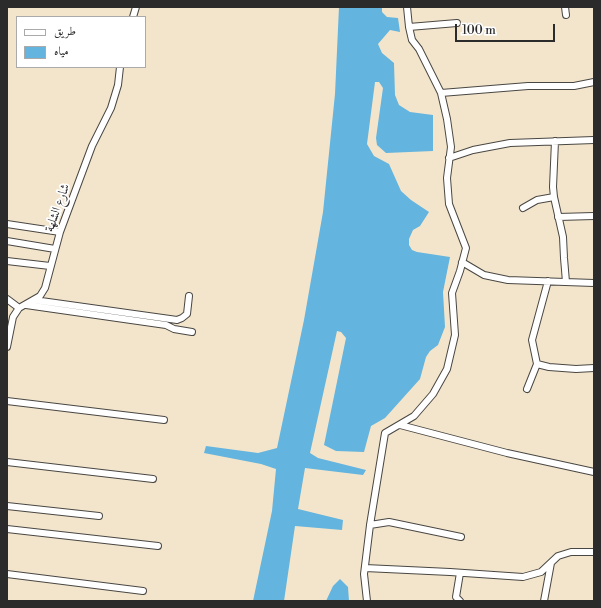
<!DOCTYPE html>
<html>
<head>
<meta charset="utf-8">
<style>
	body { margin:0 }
	#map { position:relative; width:601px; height:608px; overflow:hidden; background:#f3e5cc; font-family:"Libre Bodoni",Amiri,serif }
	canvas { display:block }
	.frame { position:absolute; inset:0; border:8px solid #2b2b2b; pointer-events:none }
	.legend { position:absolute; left:16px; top:16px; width:130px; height:52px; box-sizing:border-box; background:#fff; border:1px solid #aaa; margin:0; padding:5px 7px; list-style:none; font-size:12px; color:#2b2b2b }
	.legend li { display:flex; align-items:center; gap:8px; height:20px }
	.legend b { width:20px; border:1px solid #aaa }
	.scale { position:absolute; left:455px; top:24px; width:100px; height:18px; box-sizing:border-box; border:2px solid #2b2b2b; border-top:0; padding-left:5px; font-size:12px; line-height:14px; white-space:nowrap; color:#2b2b2b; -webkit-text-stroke:3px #fff; paint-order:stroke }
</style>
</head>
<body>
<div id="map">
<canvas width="601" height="608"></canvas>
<div class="frame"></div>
<ul class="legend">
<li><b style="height:5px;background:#fff"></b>طريق</li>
<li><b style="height:11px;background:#63b4de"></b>مياه</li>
</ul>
<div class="scale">100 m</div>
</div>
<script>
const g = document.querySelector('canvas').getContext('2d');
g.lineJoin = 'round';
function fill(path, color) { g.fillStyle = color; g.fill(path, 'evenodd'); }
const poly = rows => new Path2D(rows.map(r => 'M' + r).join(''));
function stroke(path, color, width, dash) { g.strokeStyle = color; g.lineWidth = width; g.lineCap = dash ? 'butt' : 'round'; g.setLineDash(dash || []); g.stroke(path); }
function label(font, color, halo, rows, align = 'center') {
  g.font = font + ' "Libre Bodoni",Amiri,serif'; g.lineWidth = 3.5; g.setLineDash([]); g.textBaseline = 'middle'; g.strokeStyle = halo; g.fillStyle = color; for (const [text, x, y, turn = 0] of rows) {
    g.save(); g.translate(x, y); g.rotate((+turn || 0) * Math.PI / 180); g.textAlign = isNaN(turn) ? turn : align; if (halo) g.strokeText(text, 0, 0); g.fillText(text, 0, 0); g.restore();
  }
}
fill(poly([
	[339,7,382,7,382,12,387,17,398,18,400,32,390,30,378,44,382,53,394,63,395,95,399,105,410,112,433,115,433,151,386,153,377,145,376,138,383,88,379,82,375,82,367,144,374,156,389,164,401,191,411,200,429,212,420,226,413,230,409,239,409,245,412,250,417,252,450,257,443,292,445,327,438,345,430,351,426,357,420,379,385,418,371,426,364,452,336,451,324,445,346,338,341,332,337,331,310,453,318,458,366,470,363,475,305,468,298,509,343,520,342,530,295,526,284,601,253,601,272,511,276,469,261,464,204,453,206,446,258,453,277,448,304,320,323,212,335,94],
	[340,579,348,587,349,601,326,601,333,586]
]), '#63b4de');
const minor = poly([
	[565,7,566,15],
	[133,17,136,7],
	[409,27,457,23],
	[441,93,528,86,574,86,594,82],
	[555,141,553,187,554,197,563,237,564,258,566,282],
	[449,158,473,150,510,143,594,140],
	[523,208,537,200,554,197],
	[558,217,594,216],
	[7,224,60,232],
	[7,241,55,249],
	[7,261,50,266],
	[462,262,484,275,508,280,594,283],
	[7,299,19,308],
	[34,300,177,320,182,318,187,314,189,296],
	[26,305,166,325,174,329,192,332],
	[7,347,13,317,19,308,40,296,45,288,60,232,92,146,111,108,118,85,120,67],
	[537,364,549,367,576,369,594,368],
	[527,389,537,364,532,340,548,281],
	[7,401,164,420],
	[400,425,507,453,594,472],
	[7,462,153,479],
	[7,506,99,516],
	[370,525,389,522,461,537],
	[7,529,158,546],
	[365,568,450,572,523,577,541,572,558,556,571,552,594,552],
	[460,573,456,597,460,601],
	[7,574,143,591],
	[367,601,364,574,370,525,385,433,414,416,433,394,447,369,455,335,452,293,460,271,466,248,449,204,447,178,451,147,447,119,441,93,419,49,412,40,409,27,407,7],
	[544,601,551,563]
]);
stroke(minor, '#494743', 8);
stroke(minor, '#fff', 6);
label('13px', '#2b2b2b', '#fff', [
	["شارع الشلهة",58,208,-70]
]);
</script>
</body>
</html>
